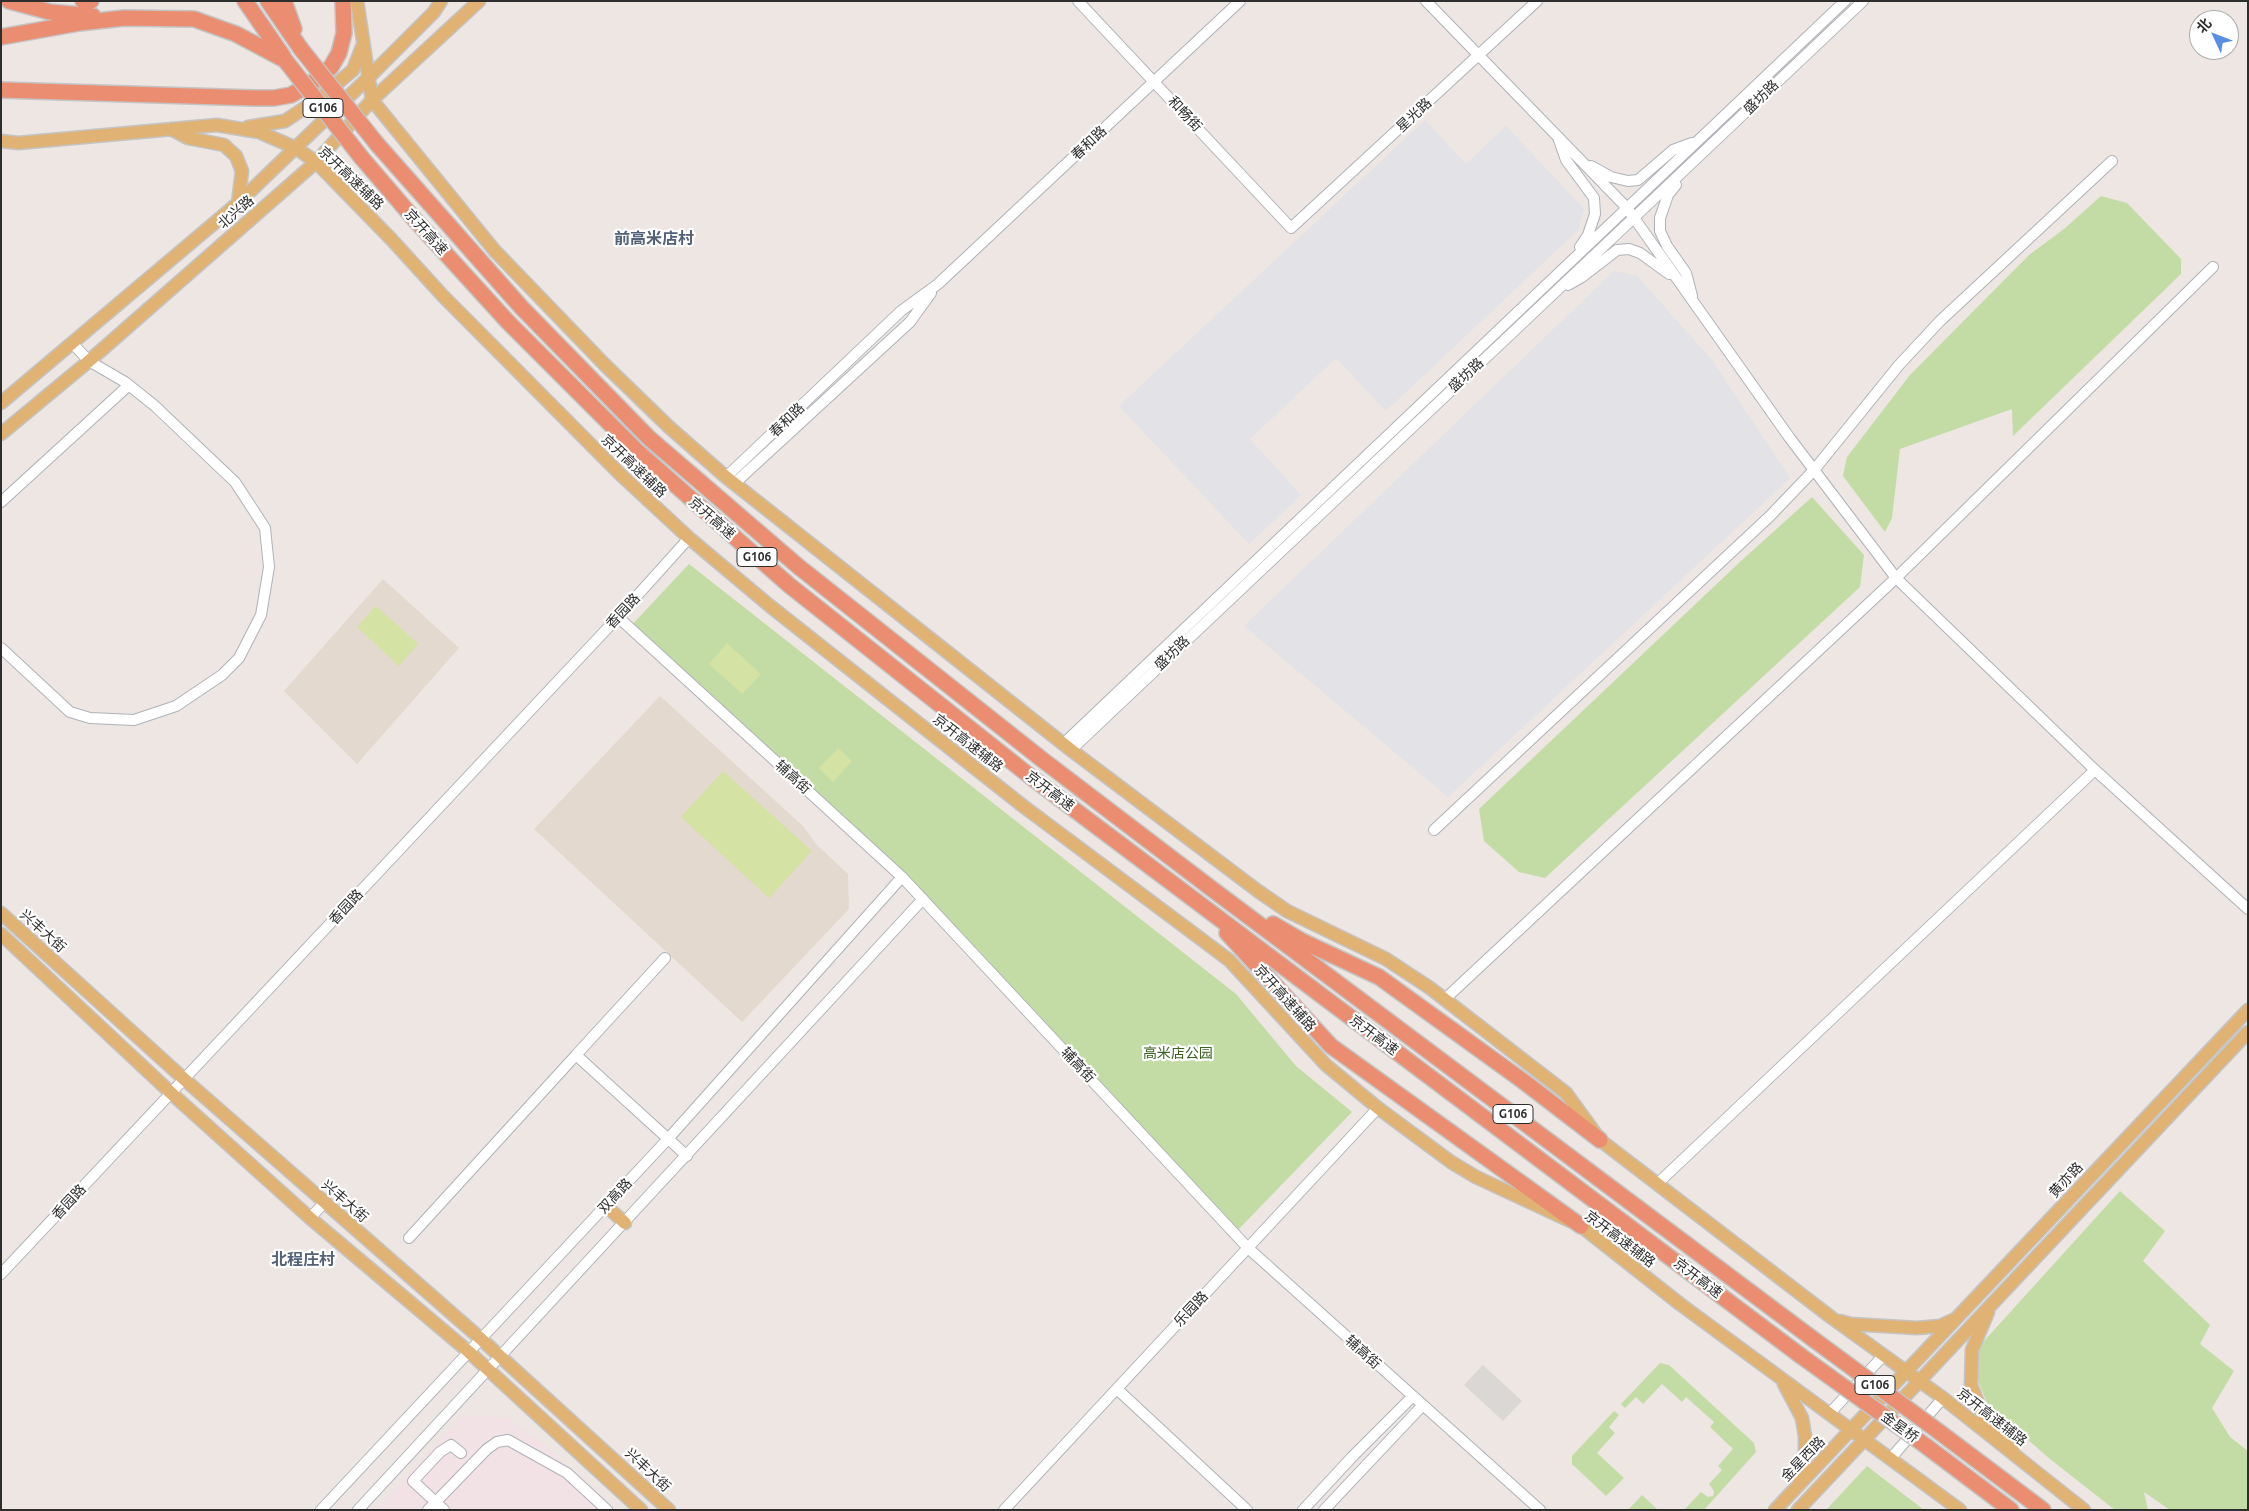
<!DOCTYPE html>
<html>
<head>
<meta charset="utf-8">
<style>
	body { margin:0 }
	#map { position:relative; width:2249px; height:1511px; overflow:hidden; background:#ede6e2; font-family:Ubuntu,"Noto Sans SC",sans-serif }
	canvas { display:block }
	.frame { position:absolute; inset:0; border:2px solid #2e2e2e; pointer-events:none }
	.north { position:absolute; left:2189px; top:10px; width:50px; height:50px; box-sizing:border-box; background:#fff; border:1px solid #ababab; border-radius:50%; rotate:313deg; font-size:14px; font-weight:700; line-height:20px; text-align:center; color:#2e2e2e }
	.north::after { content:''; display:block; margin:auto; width:18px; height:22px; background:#588ee4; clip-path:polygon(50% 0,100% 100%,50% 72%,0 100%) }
</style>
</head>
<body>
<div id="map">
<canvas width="2249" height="1511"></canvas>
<div class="frame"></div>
<div class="north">北</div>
</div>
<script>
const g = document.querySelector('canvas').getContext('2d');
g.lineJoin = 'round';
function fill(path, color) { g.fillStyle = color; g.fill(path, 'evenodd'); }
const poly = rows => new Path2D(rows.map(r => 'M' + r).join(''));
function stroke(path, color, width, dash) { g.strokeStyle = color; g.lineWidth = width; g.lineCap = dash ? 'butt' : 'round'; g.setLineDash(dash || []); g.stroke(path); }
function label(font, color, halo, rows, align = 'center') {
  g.font = font + ' Ubuntu,"Noto Sans SC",sans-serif'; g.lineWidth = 4.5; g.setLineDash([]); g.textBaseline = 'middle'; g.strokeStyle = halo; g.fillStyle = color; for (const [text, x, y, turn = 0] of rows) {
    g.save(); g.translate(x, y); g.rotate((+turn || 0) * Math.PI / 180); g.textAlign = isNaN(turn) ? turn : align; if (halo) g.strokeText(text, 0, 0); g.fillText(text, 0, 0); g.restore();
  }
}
fill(poly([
	[1425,120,1466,164,1506,126,1584,209,1578,230,1386,411,1336,358,1250,439,1301,495,1249,544,1119,406],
	[1614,271,1637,276,1712,360,1790,478,1448,797,1244,626]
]), '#e2e2e7');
fill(poly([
	[383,579,459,648,357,764,284,691],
	[660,696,803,826,816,844,848,874,849,909,742,1022,534,829]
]), '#e4d9ce');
fill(poly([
	[462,1415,508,1418,542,1443,617,1510,376,1510]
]), '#f2e1e5');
fill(poly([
	[2101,196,2127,203,2181,259,2181,274,2013,436,2012,409,1900,449,1892,518,1885,532,1843,476,1847,457,1910,375,2029,255,2064,229],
	[1812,497,1864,555,1860,587,1545,878,1519,872,1484,841,1479,809,1741,561],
	[689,564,1236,994,1296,1066,1352,1112,1234,1234,949,927,629,628],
	[2120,1191,2165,1231,2143,1261,2210,1325,2200,1344,2234,1371,2212,1408,2230,1437,2248,1451,2248,1510,2170,1510,2144,1492,2148,1510,2115,1510,2050,1459,1988,1405,1975,1374,1975,1351],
	[1660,1363,1669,1365,1754,1443,1756,1452,1704,1510,1684,1510,1701,1492,1708,1497,1713,1496,1714,1491,1709,1484,1722,1470,1718,1466,1733,1449,1710,1427,1714,1422,1686,1397,1682,1402,1662,1384,1643,1404,1636,1397,1625,1408,1621,1404],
	[1614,1411,1619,1415,1609,1427,1615,1433,1597,1453,1624,1478,1606,1496,1572,1464,1572,1456],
	[1867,1466,1924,1510,1826,1510],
	[1642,1495,1658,1510,1628,1510]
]), '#c3dca6');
fill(poly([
	[376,606,418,644,399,666,357,627],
	[727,643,761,674,742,694,709,664],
	[838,748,852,761,833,782,819,768],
	[723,771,812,851,769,898,681,817]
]), '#d4e2a4');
fill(poly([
	[1483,1365,1522,1401,1503,1421,1464,1385]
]), '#dad7d5');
const minor = poly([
	[1078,1,1291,228,1537,1],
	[1426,1,1627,208,1789,437,1896,578,2095,770,2248,909],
	[1559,140,1566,160,1594,198,1595,214,1588,235,1580,247],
	[1591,166,1611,177,1628,181,1638,180,1673,150,1692,143],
	[1676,185,1668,195,1660,218,1660,231,1667,246,1686,273,1692,296],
	[1568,285,1582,277,1617,250,1629,249,1640,253,1669,274],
	[726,477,901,311,938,284,1240,1],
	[735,483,910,322,931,293],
	[1,502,129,385],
	[618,617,902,877,1248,1248,1540,1510],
	[1,648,70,712,90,718,134,720,176,706,222,675,239,658,261,615,269,567,265,528,235,482,155,406,125,382,89,361,73,344],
	[1063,744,1845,1],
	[1071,750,1863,1],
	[1434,830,1770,516,1814,470,1899,365,1940,321,2112,161],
	[665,958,576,1055,687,1156],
	[1445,999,1896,578,2213,267],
	[1657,1184,2095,770],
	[310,1218,324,1203],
	[409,1238,576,1055],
	[1,1274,618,617,689,538],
	[1117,1389,1247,1510],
	[1829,1414,1884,1355],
	[1891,1458,1943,1398],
	[321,1510,667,1140,902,877],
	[358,1510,923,899],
	[428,1510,487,1449,497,1442,508,1440,567,1473,607,1510],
	[444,1510,413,1481,440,1452,451,1445,461,1453],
	[1004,1510,1378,1108],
	[1303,1510,1352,1457,1412,1397],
	[1324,1510,1422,1406]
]);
const major = poly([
	[357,1,372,100,495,251,605,365,669,427,726,477,1071,750,1258,891,1287,911,1386,959,1430,988,1566,1093,1600,1140,1832,1318,1943,1398,2084,1510],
	[248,127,285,121,321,97,353,70,362,47],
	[171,129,188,138,224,145,236,156,242,171,238,203],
	[1,141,18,143,217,125,259,132,296,148,316,162,392,240,443,296,620,474,689,538,770,606,1023,806,1229,960,1326,1065,1378,1108,1451,1162,1476,1177,1581,1226,1680,1304,1960,1510],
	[1,403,238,203,367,79,434,12,441,1],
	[1,434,89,361,316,162,372,100,479,1],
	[1,913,184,1079,481,1339,669,1510],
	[1,934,171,1093,310,1218,469,1352,641,1510],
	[606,1206,625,1223],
	[1988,1312,1972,1350,1971,1385,1982,1413,2013,1447],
	[1840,1321,1851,1324,1917,1328,1940,1326,1953,1320],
	[1784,1384,1802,1418,1805,1436,1805,1456,1798,1486],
	[1775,1510,2248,1010],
	[1798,1510,2248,1032]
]);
const highway = poly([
	[9,1,50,12,93,16],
	[83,1,91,1],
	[245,1,283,56],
	[268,1,301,49],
	[284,1,294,29],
	[1,37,79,23,124,18,194,19,236,34,285,60],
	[1,90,254,98,274,98,291,95,313,82,331,67,339,53,344,33,343,1],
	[377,144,522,308,649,438,799,567,1044,761,1212,889,1813,1339],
	[361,157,415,220,508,322,638,452,789,585,1031,777,1801,1356],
	[1273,924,1302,941,1379,977,1523,1081,1600,1140],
	[1227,933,1331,1046,1581,1226],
	[1938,1431,2043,1510],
	[1926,1446,2011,1510]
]);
stroke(minor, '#afb2b8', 12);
stroke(major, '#c4c4c4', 15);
stroke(highway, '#c4c4c4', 18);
stroke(minor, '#fff', 10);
stroke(major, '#e0b274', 12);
stroke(highway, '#eb8d70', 15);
const highwayBridge = poly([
	[301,49,377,144],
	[285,60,361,157],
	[1813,1339,1938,1431],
	[1801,1356,1926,1446]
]);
stroke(highwayBridge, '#c4c4c4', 18, []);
stroke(highwayBridge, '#eb8d70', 15);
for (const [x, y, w] of [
	[323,108,40],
	[757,557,40],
	[1513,1114,40],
	[1875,1385,40]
]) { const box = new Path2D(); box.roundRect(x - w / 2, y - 9.5, w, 19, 4); g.fillStyle = '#fff'; g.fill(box); stroke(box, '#2e2e2e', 1); }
label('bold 12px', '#2e2e2e', null, [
	["G106",323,108],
	["G106",757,557],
	["G106",1513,1114],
	["G106",1875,1385]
]);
label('14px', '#2e2e2e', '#fff', [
	["盛坊路",1761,97,-44],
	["和畅街",1185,114,47],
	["星光路",1414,115,-43],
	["春和路",1089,143,-43],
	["京开高速辅路",351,178,44],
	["北兴路",236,212,-41],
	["京开高速",426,232,48],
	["盛坊路",1466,375,-43],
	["春和路",787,420,-44],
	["京开高速辅路",634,466,44],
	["京开高速",712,518,41],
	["香园路",623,611,-47],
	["盛坊路",1172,653,-44],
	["京开高速辅路",968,743,38],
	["辅高街",793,777,42],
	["京开高速",1050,791,37],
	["香园路",346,907,-47],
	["兴丰大街",43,931,42],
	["京开高速辅路",1285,998,48],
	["京开高速",1374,1035,37],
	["辅高街",1078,1065,47],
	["黄亦路",2066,1180,-47],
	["双高路",615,1196,-47],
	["兴丰大街",345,1201,41],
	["香园路",69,1202,-47],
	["京开高速辅路",1620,1239,37],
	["京开高速",1698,1278,37],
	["乐园路",1191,1309,-47],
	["辅高街",1363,1352,42],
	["京开高速辅路",1992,1417,38],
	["金星桥",1900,1427,36],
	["金星西路",1803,1459,-46],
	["兴丰大街",648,1470,43]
]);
label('14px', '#3e6325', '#fff', [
	["高米店公园",1178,1053]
]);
label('bold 16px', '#536279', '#fff', [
	["前高米店村",654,239],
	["北程庄村",303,1260]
]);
</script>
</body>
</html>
